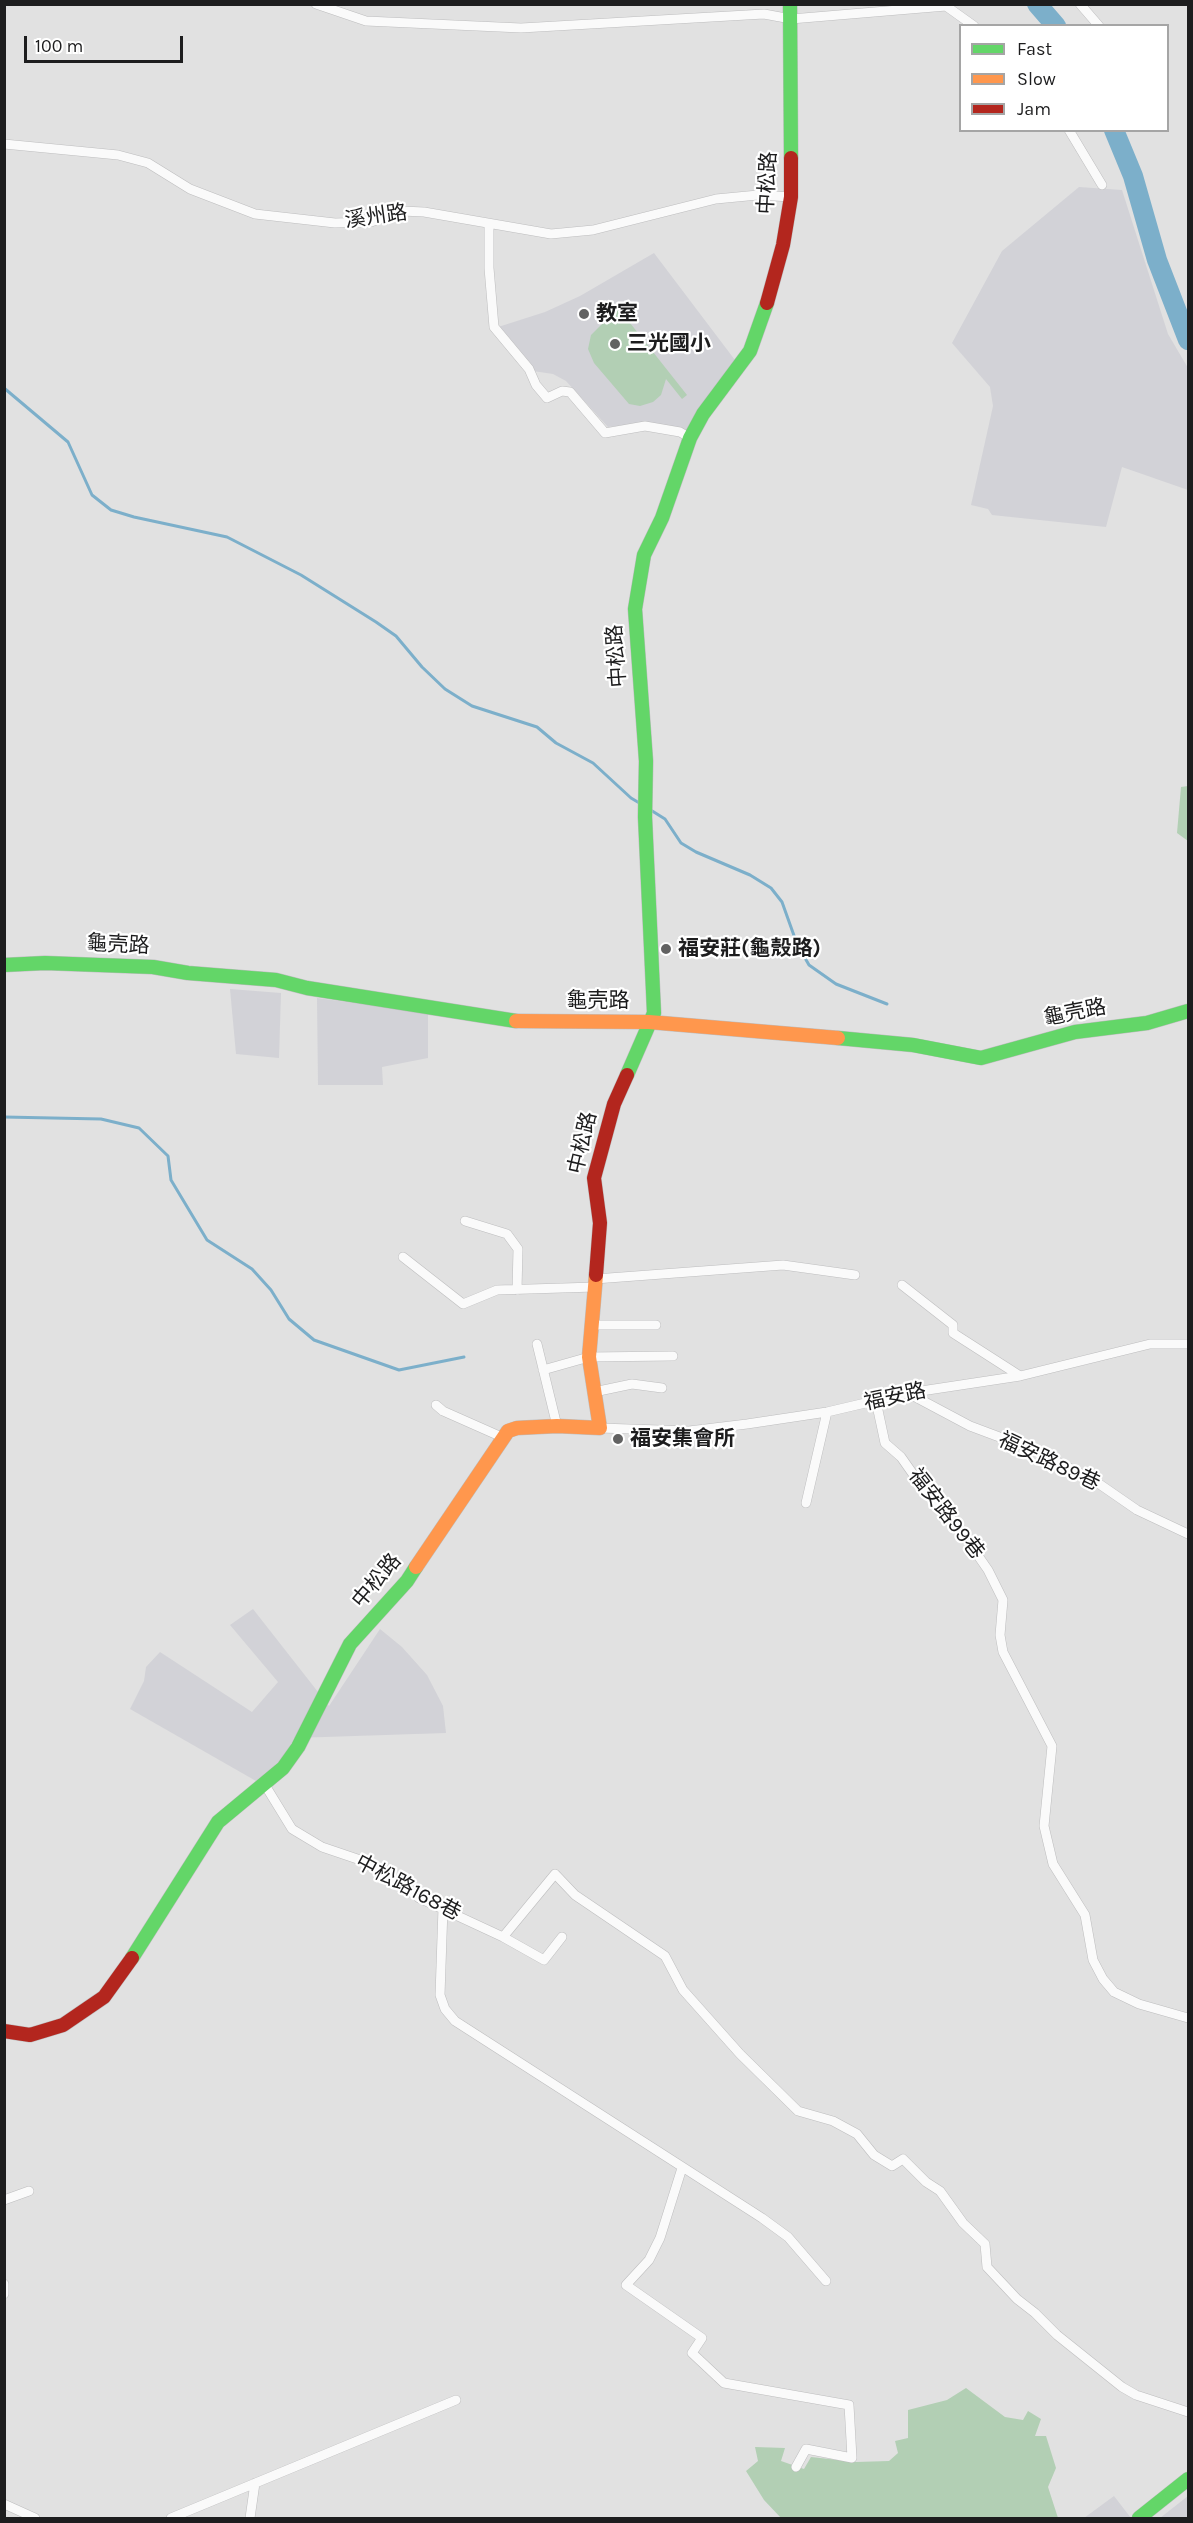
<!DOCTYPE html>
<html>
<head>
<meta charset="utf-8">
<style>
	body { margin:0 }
	#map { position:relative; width:1193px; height:2523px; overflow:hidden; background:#e1e1e1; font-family:Karla,sans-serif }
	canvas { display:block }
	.frame { position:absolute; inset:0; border:6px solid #1d1d1e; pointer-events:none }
	.legend { position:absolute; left:959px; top:24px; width:210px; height:108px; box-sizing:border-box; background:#fff; border:2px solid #a5a5a5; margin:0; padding:8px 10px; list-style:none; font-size:18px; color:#1d1d1e }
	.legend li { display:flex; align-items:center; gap:12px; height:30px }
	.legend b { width:30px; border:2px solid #a5a5a5 }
	.scale { position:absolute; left:24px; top:36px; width:159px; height:27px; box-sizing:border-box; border:3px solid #1d1d1e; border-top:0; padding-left:8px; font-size:18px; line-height:21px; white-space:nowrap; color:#1d1d1e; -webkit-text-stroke:4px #fff; paint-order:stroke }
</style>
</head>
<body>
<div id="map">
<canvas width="1193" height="2523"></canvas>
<div class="frame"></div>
<ul class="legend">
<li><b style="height:8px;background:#63d668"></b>Fast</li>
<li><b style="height:8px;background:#ff974d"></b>Slow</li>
<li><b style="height:8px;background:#b3261e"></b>Jam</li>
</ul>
<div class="scale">100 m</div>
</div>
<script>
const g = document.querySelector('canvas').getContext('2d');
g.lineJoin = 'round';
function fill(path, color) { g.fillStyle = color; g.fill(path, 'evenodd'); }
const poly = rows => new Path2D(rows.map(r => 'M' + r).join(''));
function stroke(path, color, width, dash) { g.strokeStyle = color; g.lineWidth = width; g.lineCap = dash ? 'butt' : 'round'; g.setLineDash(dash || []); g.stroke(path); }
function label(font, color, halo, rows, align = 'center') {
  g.font = font + ' Karla,"Noto Sans TC",sans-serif'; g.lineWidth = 4.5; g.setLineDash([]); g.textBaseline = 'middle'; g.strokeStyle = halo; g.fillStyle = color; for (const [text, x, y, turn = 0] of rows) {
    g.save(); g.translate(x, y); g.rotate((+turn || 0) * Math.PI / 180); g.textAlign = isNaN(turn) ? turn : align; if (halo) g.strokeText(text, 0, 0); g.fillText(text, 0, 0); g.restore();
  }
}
fill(poly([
	[1079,187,1122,190,1168,334,1188,368,1188,490,1122,467,1106,527,992,515,988,509,971,505,993,406,990,387,952,343,1002,251],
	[654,253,741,368,689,440,674,431,634,424,608,427,566,381,553,374,533,371,495,328,545,312,580,296],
	[230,989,281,993,279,1058,236,1054],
	[317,998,428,1013,428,1058,382,1067,383,1085,318,1085],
	[253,1609,329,1706,380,1629,402,1647,427,1675,443,1706,446,1733,294,1738,286,1756,256,1781,130,1709,144,1681,146,1667,160,1652,252,1712,278,1682,230,1625],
	[1114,2496,1131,2518,1084,2518],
	[1188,2496,1188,2518,1160,2518]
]), '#d2d2d7');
fill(poly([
	[619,309,687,395,682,399,666,379,661,395,653,402,640,406,629,404,594,363,588,349,591,335,602,324,619,321,614,314],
	[1188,786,1188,841,1177,833,1181,787],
	[966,2388,1005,2417,1023,2420,1028,2411,1041,2419,1035,2436,1046,2436,1056,2468,1048,2487,1058,2518,781,2518,764,2500,746,2471,758,2461,755,2447,785,2448,781,2461,804,2469,811,2457,856,2462,889,2461,898,2453,895,2441,908,2438,908,2410,947,2400]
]), '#b2cfb4');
stroke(poly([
	[4,388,68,442,92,495,111,510,134,517,227,537,301,575,376,622,396,636,422,667,445,689,472,706,537,727,556,743,593,763,631,798,641,804],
	[649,809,665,819,681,843,696,852,750,875,771,888,782,902,797,944,809,965,836,984,887,1004],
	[4,1117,101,1119,139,1128,168,1156,171,1180,207,1240,252,1269,271,1290,289,1319,314,1340,399,1370,464,1357]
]), '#7cafca', 3);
stroke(poly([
	[1037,4,1056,26],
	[1114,130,1133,176,1157,260,1188,340]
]), '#7cafca', 20);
const street = poly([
	[316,4,366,21,521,28,764,14,791,19,946,6,974,26],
	[1080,4,1099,26],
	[1069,130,1102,185],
	[4,144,118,155,148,163,190,189,255,214,335,223,371,222,402,211,424,212,551,234,593,230,716,199,758,195,791,197],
	[489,224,489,268,494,327,529,369,536,385,547,398,562,391,570,392,605,433,645,426,680,432,690,438],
	[465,1221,507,1234,518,1249,517,1290],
	[403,1257,463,1304,497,1290,595,1287],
	[595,1279,783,1265,855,1275],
	[902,1285,953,1325,953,1333,1020,1376],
	[593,1325,656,1325],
	[537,1344,557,1426],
	[543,1370,589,1357,673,1356],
	[594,1392,632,1384,662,1388],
	[908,1393,970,1426,1034,1450,1095,1481,1137,1510,1188,1534],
	[876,1401,885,1443,901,1457,920,1484,956,1524,988,1570,1003,1600,1000,1635,1003,1652,1052,1746,1044,1826,1053,1864,1085,1915,1093,1960,1103,1979,1114,1992,1139,2004,1188,2018],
	[436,1405,443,1411,504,1438],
	[600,1428,689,1431,747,1424,827,1412,908,1393,1020,1376,1150,1344,1188,1344],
	[806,1503,827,1412],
	[265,1785,292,1829,322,1847,375,1865,419,1898,503,1937,555,1874,575,1895,665,1956,683,1990,740,2054,798,2111,833,2121,857,2134,874,2155,892,2166,903,2159,926,2182,940,2191,963,2223,985,2244,987,2267,1017,2299,1035,2313,1057,2335,1122,2387,1136,2395,1188,2412],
	[443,1908,440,1995,445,2009,455,2021,762,2218,788,2237,826,2281],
	[503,1937,544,1960,562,1937],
	[682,2168,660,2238,649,2260,626,2285,702,2338,692,2353,724,2383,849,2405,852,2458,806,2449,796,2467],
	[4,2200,29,2191],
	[4,2284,4,2294],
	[4,2504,35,2518],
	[171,2518,456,2400],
	[250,2518,255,2483]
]);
const fast = poly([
	[790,4,791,158],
	[4,965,45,963,153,967,188,973,276,980,307,988,516,1021],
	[838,1038,913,1045,981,1058,1075,1032,1147,1023,1188,1011],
	[627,1075,654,1013,645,817,646,761,635,609,644,555,662,518,690,438,703,414,750,351,767,303],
	[132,1958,218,1822,283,1768,298,1747,350,1644,407,1581,416,1567],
	[1139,2518,1188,2479]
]);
const slow = poly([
	[516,1021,649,1022,838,1038],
	[416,1567,508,1431,517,1428,557,1426,600,1428,589,1357,596,1275]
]);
const jam = poly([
	[767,303,783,245,791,197,791,158],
	[596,1275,600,1223,594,1178,614,1104,627,1075],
	[4,2031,30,2035,63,2025,104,1997,132,1958]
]);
stroke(street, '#bdbdbe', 10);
stroke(fast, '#bdbdbe', 15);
stroke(slow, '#bdbdbe', 15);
stroke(jam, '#bdbdbe', 15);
stroke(street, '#fafafa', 9);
stroke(fast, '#63d668', 14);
stroke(slow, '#ff974d', 14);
stroke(jam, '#b3261e', 14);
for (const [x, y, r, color] of [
	[584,314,6,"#626262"],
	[615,344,6,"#626262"],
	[666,949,6,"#626262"],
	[618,1439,6,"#626262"]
]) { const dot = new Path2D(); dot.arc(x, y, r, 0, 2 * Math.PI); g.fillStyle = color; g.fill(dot); stroke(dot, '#fff', 2); }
label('21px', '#1d1d1e', '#fff', [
	["中松路",768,183,-87],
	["溪州路",376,217,-8],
	["中松路",617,656,-94],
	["龜壳路",118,945,3],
	["龜壳路",598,1001],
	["龜壳路",1075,1013,-11],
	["中松路",583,1143,-77],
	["福安路",895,1397,-12],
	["福安路89巷",1049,1462,25],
	["福安路99巷",946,1514,52],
	["中松路",377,1581,-50],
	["中松路168巷",408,1888,28]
]);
label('bold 21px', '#1d1d1e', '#fff', [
	["教室",596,314],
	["三光國小",627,344],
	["福安莊(龜殼路)",678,949],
	["福安集會所",630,1439]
], 'left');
</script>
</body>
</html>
